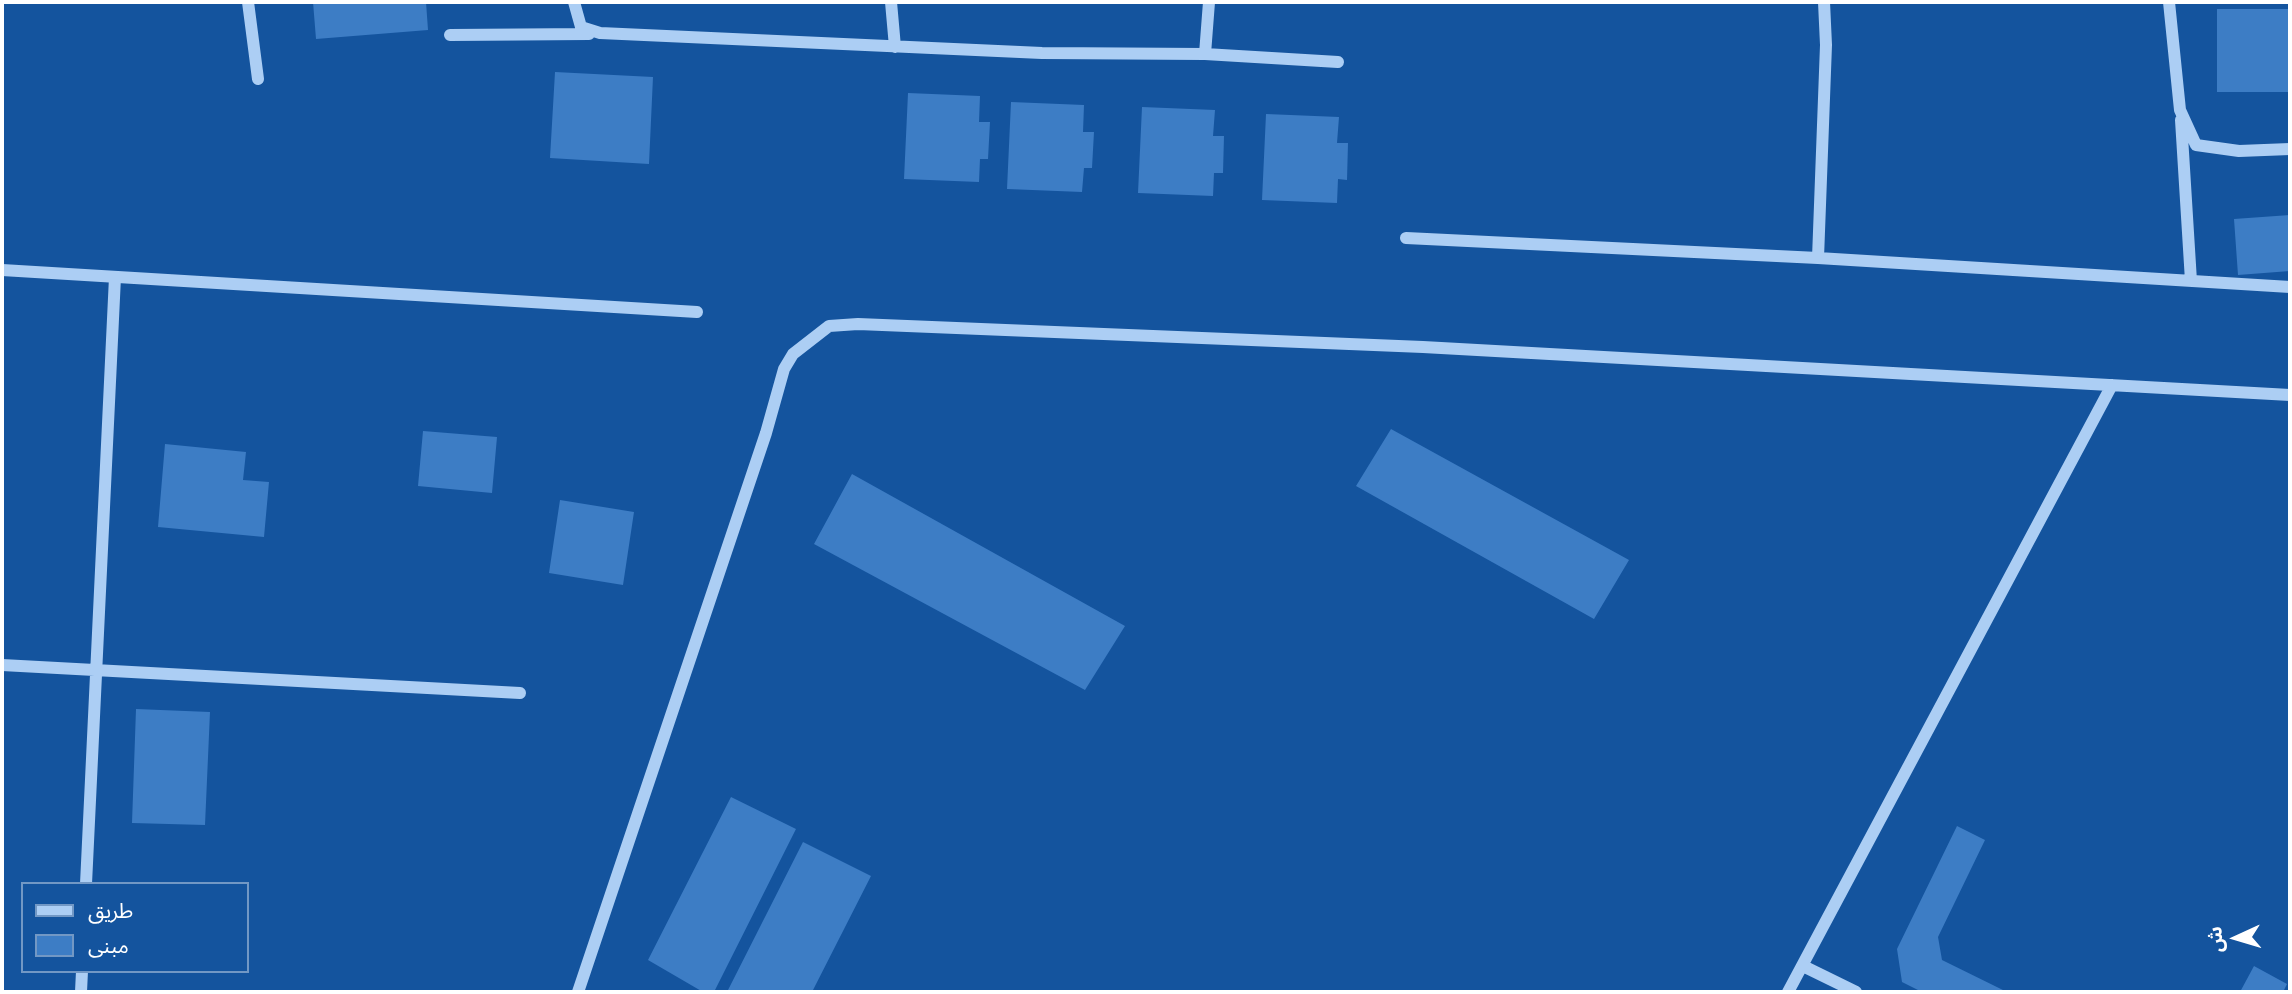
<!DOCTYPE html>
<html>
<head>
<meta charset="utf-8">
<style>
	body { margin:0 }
	#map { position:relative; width:2292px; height:994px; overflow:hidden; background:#14549e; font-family:"PT Sans","Noto Sans Arabic",sans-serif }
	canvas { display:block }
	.frame { position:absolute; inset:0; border:4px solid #fff; pointer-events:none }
	.legend { position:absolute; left:21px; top:882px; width:228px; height:91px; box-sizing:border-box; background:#14549e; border:2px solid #7298c5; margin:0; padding:9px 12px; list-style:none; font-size:21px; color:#fff }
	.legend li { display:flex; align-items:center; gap:14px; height:35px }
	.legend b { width:35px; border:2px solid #7298c5 }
	.north { position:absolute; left:2201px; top:903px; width:70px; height:70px; -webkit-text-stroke:5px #14549e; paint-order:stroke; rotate:266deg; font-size:19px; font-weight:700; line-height:28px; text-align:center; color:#fff }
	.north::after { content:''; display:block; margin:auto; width:24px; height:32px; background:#fff; clip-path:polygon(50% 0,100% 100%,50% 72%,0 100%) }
</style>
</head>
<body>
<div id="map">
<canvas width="2292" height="994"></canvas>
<div class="frame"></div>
<ul class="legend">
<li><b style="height:9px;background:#accef4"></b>طريق</li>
<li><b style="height:19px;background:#3d7dc5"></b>مبنى</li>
</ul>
<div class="north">ش</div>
</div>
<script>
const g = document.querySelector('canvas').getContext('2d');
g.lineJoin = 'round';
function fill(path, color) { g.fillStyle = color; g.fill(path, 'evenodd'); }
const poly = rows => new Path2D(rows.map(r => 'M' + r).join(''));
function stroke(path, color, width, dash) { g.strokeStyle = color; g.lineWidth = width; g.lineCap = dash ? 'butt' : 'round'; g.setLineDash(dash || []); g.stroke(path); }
fill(poly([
	[313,2,426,2,428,30,316,39],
	[2217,9,2288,9,2288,92,2217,92],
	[555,72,653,77,649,164,550,158],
	[908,93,980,96,979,122,990,122,988,159,980,159,979,182,904,179],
	[1011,102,1084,105,1083,132,1094,132,1092,168,1084,168,1082,192,1007,189],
	[1142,107,1215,110,1213,136,1224,136,1223,173,1214,173,1213,196,1138,193],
	[1266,114,1339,117,1337,143,1348,143,1347,180,1338,179,1337,203,1262,200],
	[2290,215,2290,271,2238,275,2234,219],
	[1391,429,1629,560,1594,619,1356,486],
	[423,431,497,437,492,493,418,486],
	[165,444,246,452,243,480,269,482,264,537,158,527],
	[852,474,1125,626,1085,690,814,544],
	[560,500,634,512,623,585,549,573],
	[136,709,210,712,205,825,132,823],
	[731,797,796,829,714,992,703,992,648,960],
	[1957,826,1985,840,1938,937,1942,960,2007,992,1922,992,1902,982,1897,949],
	[803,842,871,876,812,992,727,992],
	[2254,966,2287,984,2283,992,2240,992]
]), '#3d7dc5');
stroke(poly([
	[248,2,258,79],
	[574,2,581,27,600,33,1042,53,1205,54,1338,62],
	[891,2,895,47],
	[2169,2,2180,110,2196,145,2239,151,2290,149],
	[450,35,589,34],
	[1205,54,1209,2],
	[2181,120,2191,281],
	[1406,238,1818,258,2290,287],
	[1818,258,1826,45,1824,2],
	[2,270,697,312],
	[2,665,520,693],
	[86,884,115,277],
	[1803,966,1856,992],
	[81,992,82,971],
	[578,992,766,433,784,369,793,354,829,326,858,324,1423,347,2290,395],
	[1788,992,2112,385]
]), '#accef4', 12);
</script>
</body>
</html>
